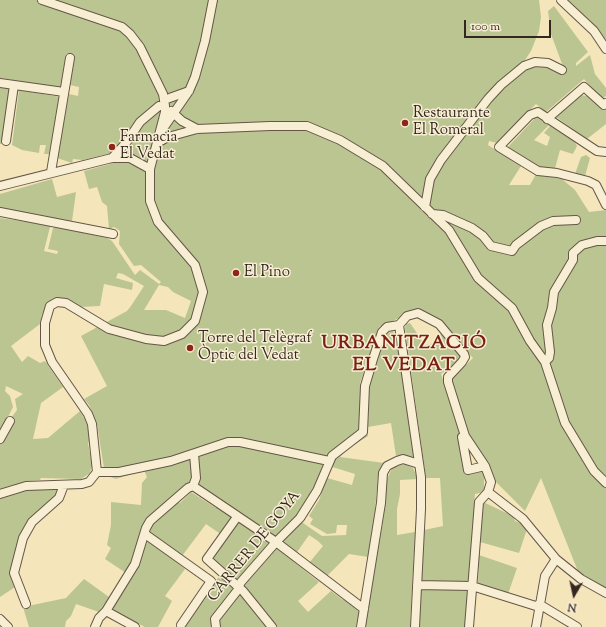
<!DOCTYPE html>
<html>
<head>
<meta charset="utf-8">
<style>
	body { margin:0 }
	#map { position:relative; width:606px; height:627px; overflow:hidden; background:#f5e5bb; font-family:"Sorts Mill Goudy",serif }
	canvas { display:block }
	.north { position:absolute; left:554px; top:575px; width:40px; height:40px; -webkit-text-stroke:3px #f8eed3; paint-order:stroke; rotate:189deg; font-size:11px; font-weight:700; line-height:16px; text-align:center; color:#342621 }
	.north::after { content:''; display:block; margin:auto; width:14px; height:18px; background:#342621; clip-path:polygon(50% 0,100% 100%,50% 72%,0 100%) }
	.scale { position:absolute; left:464px; top:20px; width:87px; height:18px; box-sizing:border-box; border:2px solid #342621; border-top:0; padding-left:5px; font-size:12px; line-height:14px; white-space:nowrap; color:#342621; -webkit-text-stroke:3px #f8eed3; paint-order:stroke }
</style>
</head>
<body>
<div id="map">
<canvas width="606" height="627"></canvas>
<div class="north">N</div>
<div class="scale">100 m</div>
</div>
<script>
const g = document.querySelector('canvas').getContext('2d');
g.lineJoin = 'round';
function fill(path, color) { g.fillStyle = color; g.fill(path, 'evenodd'); }
const poly = rows => new Path2D(rows.map(r => 'M' + r).join(''));
function stroke(path, color, width, dash) { g.strokeStyle = color; g.lineWidth = width; g.lineCap = dash ? 'butt' : 'round'; g.setLineDash(dash || []); g.stroke(path); }
function label(font, color, halo, rows, align = 'center') {
  g.font = font + ' "Sorts Mill Goudy",serif'; g.lineWidth = 3; g.setLineDash([]); g.textBaseline = 'middle'; g.strokeStyle = halo; g.fillStyle = color; for (const [text, x, y, turn = 0] of rows) {
    g.save(); g.translate(x, y); g.rotate((+turn || 0) * Math.PI / 180); g.textAlign = isNaN(turn) ? turn : align; if (halo) g.strokeText(text, 0, 0); g.fillText(text, 0, 0); g.restore();
  }
}
fill(poly([
	[0,0,539,0,541,17,539,31,531,51,523,63,524,69,539,65,544,65,561,73,565,72,551,34,548,11,554,6,588,52,576,63,576,66,590,55,595,74,606,88,606,96,601,99,584,79,546,112,536,104,497,143,489,141,488,145,521,166,509,185,530,185,536,174,562,179,575,190,589,212,606,210,606,594,581,579,541,478,525,511,482,468,456,410,449,382,473,358,439,324,417,310,379,327,360,383,368,436,346,450,340,457,384,463,378,476,374,522,368,557,349,554,326,577,309,563,323,546,318,541,309,535,295,555,277,542,300,521,322,536,346,535,347,525,337,525,336,533,327,534,310,524,313,519,309,516,319,500,327,478,352,485,355,474,323,464,311,496,298,516,276,540,198,489,197,462,194,480,155,512,126,573,105,559,111,548,107,545,111,525,111,502,141,505,142,483,147,477,144,470,116,479,105,475,97,424,89,405,84,399,107,386,81,336,127,311,131,306,144,286,123,274,118,273,116,278,133,283,132,290,104,284,100,306,81,307,67,299,58,299,45,313,42,314,40,324,11,346,22,362,28,356,40,363,45,361,63,387,41,403,33,439,48,438,80,411,88,424,90,441,88,443,92,465,90,473,81,479,41,478,40,480,28,481,0,489,0,444,14,420,11,418,17,410,15,399,23,394,6,386,5,391,10,396,13,407,0,433,0,218,49,225,50,227,44,251,57,254,58,251,48,249,53,228,56,227,107,238,112,241,135,275,140,270,159,284,161,282,141,265,134,266,119,244,120,231,114,227,109,229,107,206,102,202,97,187,89,189,84,171,110,164,108,154,83,160,73,159,72,163,57,158,69,94,78,96,79,87,70,85,74,59,66,54,61,88,0,78],
	[159,285,168,287,173,292,191,301,185,318,166,310,144,310],
	[567,0,606,0,606,40,586,18],
	[0,87,11,89,3,144,0,144],
	[19,90,60,97,49,154,44,154,46,145,40,145,39,153,22,150,12,145],
	[581,95,591,97,602,108,606,107,606,124,587,139,556,117],
	[536,117,549,125,534,140,547,146,550,137,544,133,550,126,575,142,577,146,573,154,560,150,554,172,536,166,507,148],
	[586,155,590,158,585,176,575,174,581,157],
	[52,179,57,197,76,192,72,221,0,209,0,194],
	[410,323,425,345,431,344,443,331,462,357,462,359,441,374,456,416,466,472,482,470,484,474,484,492,475,494,469,579,467,581,421,581,424,530,443,526,440,478,426,478,405,328,406,324],
	[392,331,397,335,414,455,412,457,396,456,391,423,368,427,369,386,373,369,386,335],
	[404,464,413,468,418,479,400,480,400,494,397,509,397,535,415,532,410,627,365,627,384,515,387,479,392,468],
	[30,490,58,490,58,497,41,511,15,560,18,585,0,597,0,499],
	[191,492,216,508,218,506,233,516,222,535,206,524,182,556,147,530,157,517,177,501,180,503],
	[483,502,513,516,515,521,528,526,519,553,480,542],
	[238,519,271,542,237,582,211,559],
	[150,541,185,569,165,596,172,601,158,627,145,627,114,611,113,607,138,569,137,568,147,542],
	[277,544,297,559,294,562,319,582,298,601,308,612,331,591,343,600,345,598,359,612,356,627,277,627,242,584],
	[479,555,517,568,508,594,478,584],
	[221,575,235,587,214,627,181,627,208,588],
	[84,579,109,597,99,612,76,604,71,616,66,621,65,627,29,627,23,607,66,598],
	[452,589,467,590,468,592,466,627,419,627,421,590],
	[240,592,269,627,218,627,216,620]
]), '#bac591');
const minor = poly([
	[561,0,594,31,606,49],
	[0,83,64,92],
	[164,100,189,91],
	[171,111,182,121,197,129],
	[547,119,584,87,604,105,606,103],
	[160,133,189,91,195,77,205,41,213,0],
	[6,141,14,85],
	[157,143,168,137,197,129,270,126,307,126,340,140,383,166,449,230,478,278,512,308,530,341,545,362,565,423,594,471,606,483],
	[606,152,597,151,538,112,530,115,499,147,538,171,557,173,588,181,596,185,606,205],
	[112,158,126,143,140,122,159,106,165,106],
	[51,172,70,58],
	[0,186,112,158,130,158,150,169],
	[425,207,430,179,441,160,488,99,501,85,524,66,535,62,548,63,562,70],
	[0,212,113,234],
	[432,214,443,215,472,228,483,236,491,246,512,251,516,245,541,226,553,221,576,220],
	[399,325,407,316,418,313,439,324,464,354,465,357,462,362,448,377,448,382,465,436,485,466,491,482,488,492,479,502,469,627],
	[399,325,421,477,421,509,415,627],
	[545,362,549,358,550,352,547,325,552,308,554,292,573,260,573,253,582,245,597,241,606,241],
	[465,436,462,437,468,470,485,466],
	[0,439,10,421],
	[97,472,119,472,171,461,228,442,240,442,329,461],
	[193,486,276,542,364,609],
	[488,492,523,519,556,559,581,579,606,593],
	[0,494,26,486,82,484,89,482,97,472,92,424,88,414,52,362,45,345,45,323,50,306,57,302,66,303,109,329,146,339,164,341,182,334,195,321,203,292,195,265,158,222,150,201,150,169,165,112,165,106,163,94,140,47,130,34,122,27,42,0],
	[237,517,207,559,243,591,272,627],
	[145,534,211,581,181,625],
	[417,585,472,586,539,607],
	[26,604,14,573,23,538,32,522,59,498,64,485],
	[539,604,577,627],
	[106,611,135,627],
	[0,619,8,627],
	[95,627,99,618,106,611,135,564,146,528,150,521,188,488,193,486,196,478,194,454],
	[216,627,215,619,237,591,241,582,276,542,300,518,317,491,332,456,363,432,365,386,373,359,382,332,387,327,399,325],
	[361,627,381,503,383,473,387,466,397,461,403,459,419,464],
	[536,627,545,576,556,559]
]);
stroke(minor, '#645648', 10);
stroke(minor, '#f8eed3', 8);
for (const [x, y, r, color] of [
	[405,123,4,"#8f2418"],
	[112,147,4,"#8f2418"],
	[236,273,4,"#8f2418"],
	[190,348,4,"#8f2418"]
]) { const dot = new Path2D(); dot.arc(x, y, r, 0, 2 * Math.PI); g.fillStyle = color; g.fill(dot); stroke(dot, '#f8eed3', 1.5); }
label('15px', '#342621', '#f8eed3', [
	["Restaurante",413,114],
	["El Romeral",413,131],
	["Farmacia",120,138],
	["El Vedat",120,155],
	["El Pino",244,273],
	["Torre del Telègraf",198,339],
	["Òptic del Vedat",198,356]
], 'left');
label('15px', '#342621', '#f8eed3', [
	["CARRER DE GOYA",255,547,-51]
]);
g.letterSpacing = '1px';
label('bold 19px', '#7a1f14', '#f8eed3', [
	["URBANITZACIÓ",404,345],
	["EL VEDAT",404,367]
]);
g.letterSpacing = '0px';
</script>
</body>
</html>
